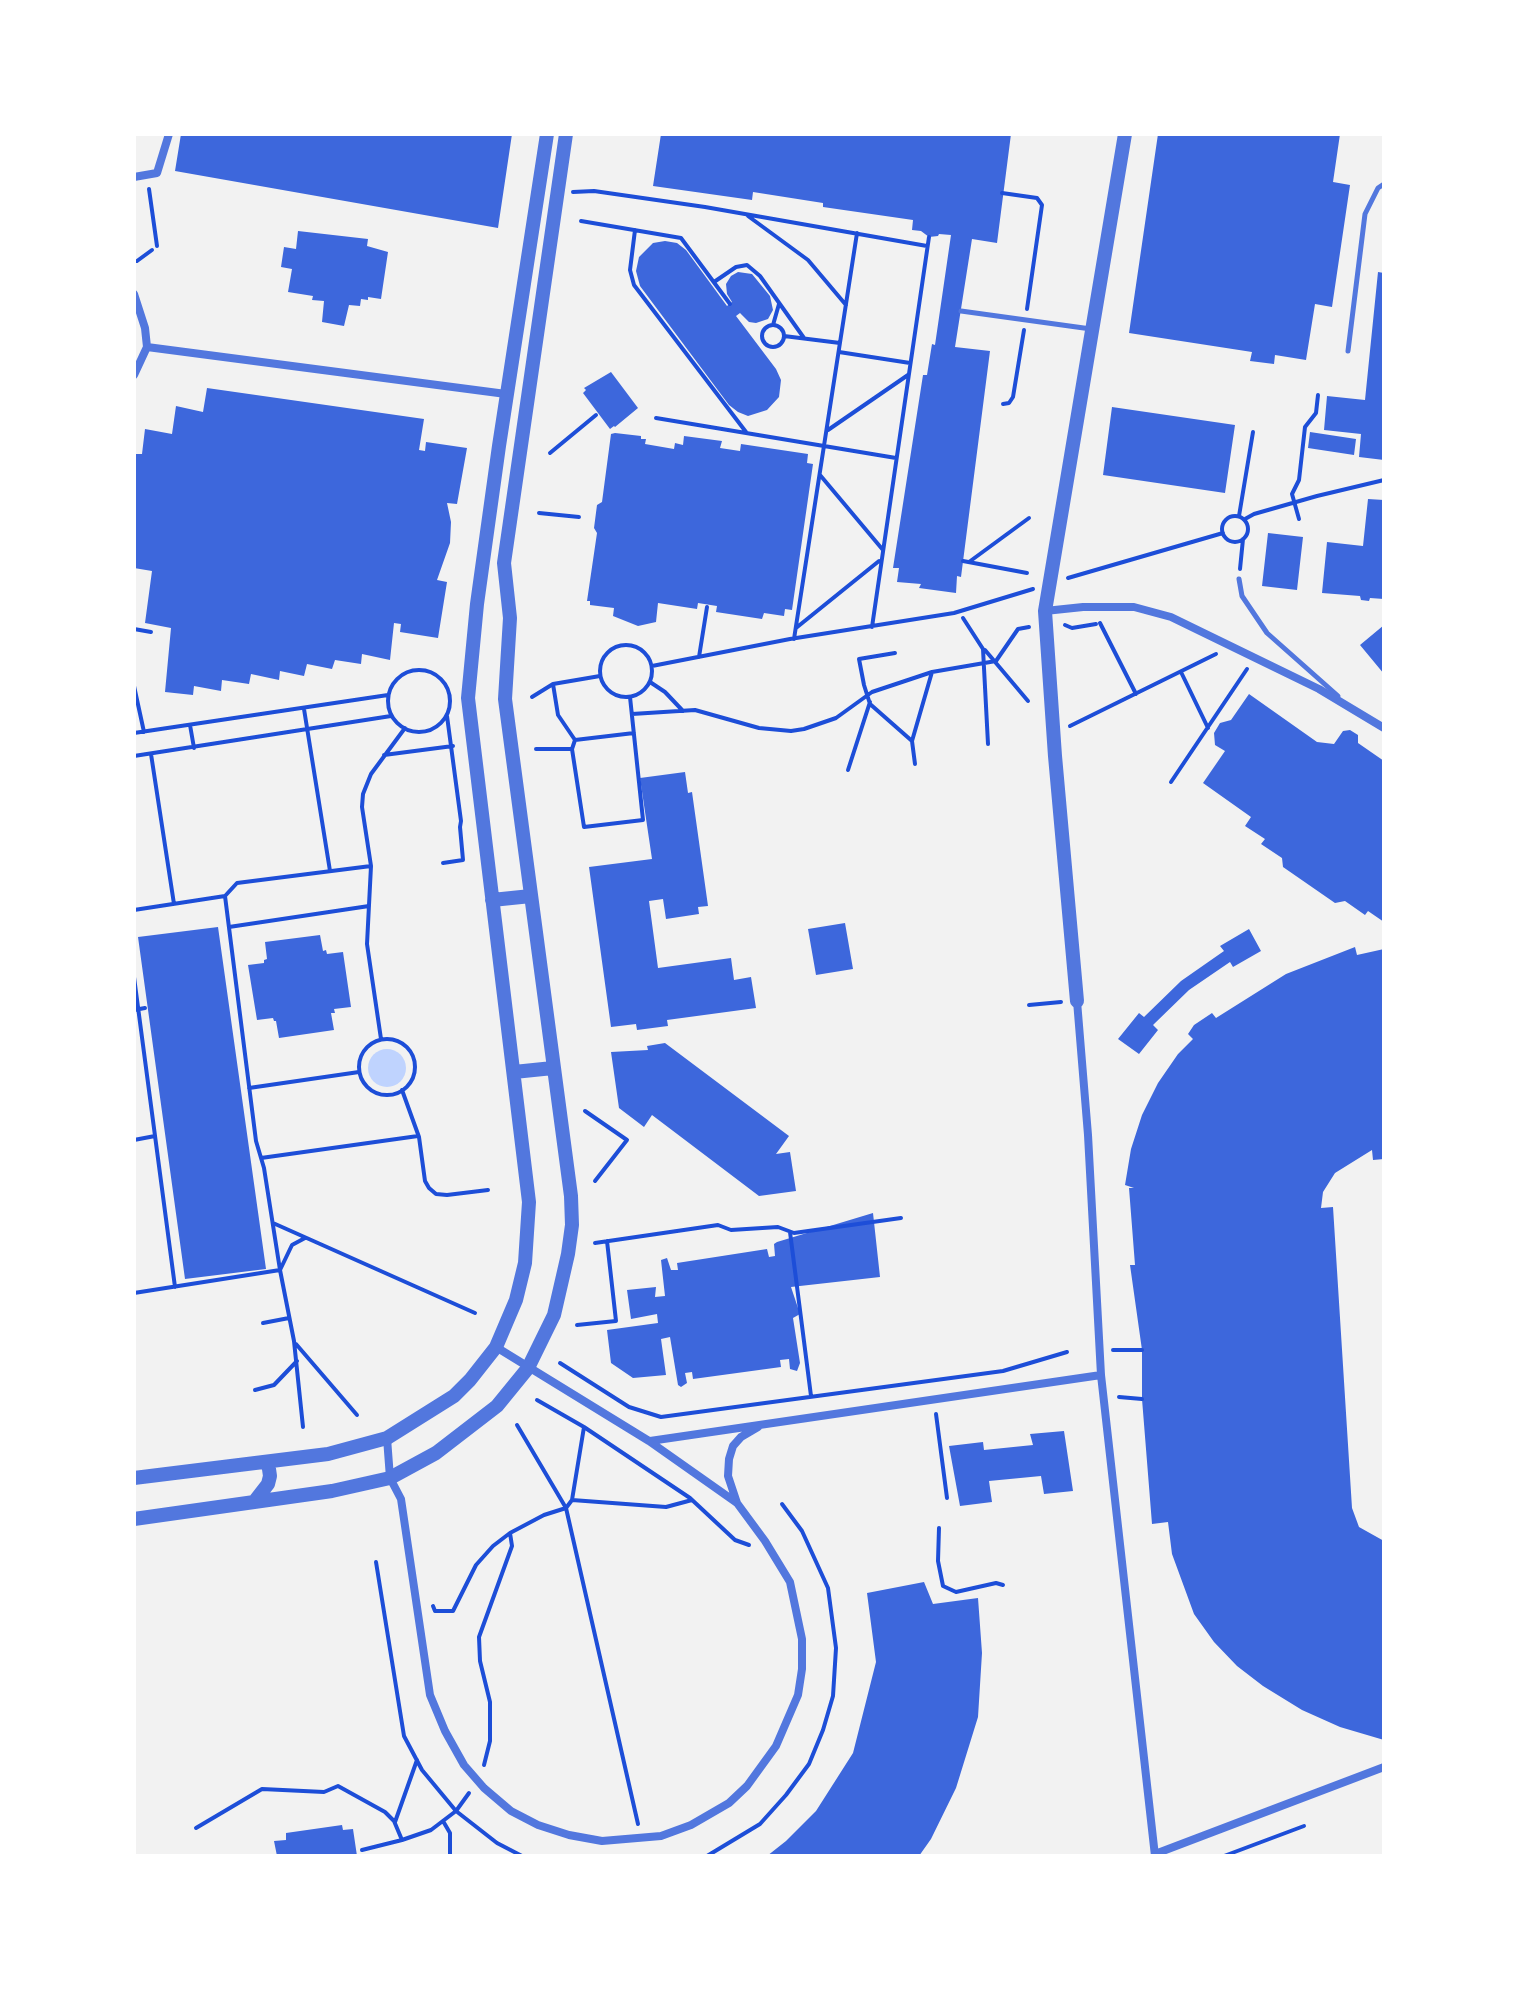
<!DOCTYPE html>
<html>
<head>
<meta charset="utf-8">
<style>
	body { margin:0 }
	#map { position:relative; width:1518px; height:1990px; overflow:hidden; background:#f2f2f2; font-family:Overpass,sans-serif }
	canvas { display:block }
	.frame { position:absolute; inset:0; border:136px solid #fff; pointer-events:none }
</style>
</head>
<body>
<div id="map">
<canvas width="1518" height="1990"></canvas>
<div class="frame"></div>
</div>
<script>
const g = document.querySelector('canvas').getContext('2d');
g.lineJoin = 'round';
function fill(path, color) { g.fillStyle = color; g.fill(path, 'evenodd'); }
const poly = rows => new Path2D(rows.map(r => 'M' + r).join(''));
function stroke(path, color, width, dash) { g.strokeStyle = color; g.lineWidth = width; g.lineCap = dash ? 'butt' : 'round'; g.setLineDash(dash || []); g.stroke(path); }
fill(poly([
	'368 1068a19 19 0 1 1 38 0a19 19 0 1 1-38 0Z'
]), '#bfd3fe');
fill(poly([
	[181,134,512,134,498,228,175,171],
	[661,134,1011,134,997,243,972,239,955,347,990,351,961,577,957,576,956,593,919,588,921,584,897,582,899,568,893,568,923,375,927,375,932,344,935,345,951,235,939,234,938,236,929,237,921,231,912,230,913,220,823,207,823,203,753,192,752,200,653,186],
	[1158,134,1340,134,1333,182,1350,185,1332,307,1315,304,1306,360,1275,355,1274,364,1250,361,1252,352,1129,333],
	[298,231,368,239,367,246,388,252,381,299,368,297,368,300,361,299,360,306,349,305,344,326,322,322,324,301,312,300,313,296,288,292,292,269,281,267,284,247,296,249],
	[665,241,677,243,686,250,727,306,732,302,727,294,726,284,731,276,738,272,752,274,770,296,773,310,768,319,756,323,749,322,740,313,736,316,776,369,781,380,779,397,767,410,748,416,738,412,729,405,640,286,636,271,639,257,653,243],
	[1378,272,1384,273,1384,460,1359,457,1361,434,1324,430,1327,396,1365,400],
	[611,372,638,408,615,427,614,426,610,429,583,393,586,390,584,388],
	[207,388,424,419,419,450,425,451,426,442,467,448,457,504,447,503,451,522,450,543,437,580,447,582,438,638,400,632,401,624,394,623,390,660,362,654,361,664,335,660,332,669,307,664,304,676,280,671,279,680,251,674,249,684,222,680,221,691,194,686,193,695,165,692,171,628,145,623,152,571,134,568,134,454,142,454,145,429,172,434,176,406,203,412],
	[1112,407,1235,425,1225,493,1103,475],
	[1310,432,1356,439,1354,455,1308,448],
	[615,433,641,436,641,439,646,439,645,444,674,449,675,443,683,445,684,436,722,441,720,448,740,451,741,444,808,454,807,463,813,464,792,610,785,609,784,616,764,613,762,619,716,612,717,606,698,603,697,609,658,603,656,622,638,626,613,616,614,608,590,605,590,601,587,601,597,533,594,528,597,505,602,502,611,434],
	[1368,499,1384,500,1384,599,1370,598,1369,601,1361,600,1360,596,1322,593,1327,542,1363,546],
	[1268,533,1303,537,1297,590,1262,586],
	[1384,625,1384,674,1360,645],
	[1249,694,1317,742,1334,744,1343,731,1350,730,1358,735,1358,743,1384,761,1384,922,1368,911,1365,915,1345,901,1335,903,1283,867,1282,858,1261,844,1265,839,1245,826,1251,817,1203,783,1225,751,1215,745,1214,733,1220,723,1231,720],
	[685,772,688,793,692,792,708,906,698,907,699,914,666,919,663,899,649,901,658,968,731,958,734,980,751,977,756,1008,667,1020,668,1026,637,1030,636,1024,611,1027,589,867,652,859,640,778],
	[845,923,853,969,816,975,808,929],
	[218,927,266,1269,185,1279,138,937],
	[1249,929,1261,951,1233,967,1230,962,1189,990,1153,1025,1158,1030,1139,1054,1118,1039,1139,1013,1144,1017,1181,981,1224,951,1220,946],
	[320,935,323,951,326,950,327,954,343,952,351,1007,334,1009,335,1013,331,1013,334,1030,279,1038,276,1021,274,1021,273,1018,257,1020,248,965,264,963,264,960,267,959,265,942],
	[1355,947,1357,955,1384,949,1384,1159,1373,1160,1372,1150,1335,1173,1323,1192,1321,1208,1333,1207,1352,1508,1359,1527,1384,1541,1384,1740,1340,1727,1302,1710,1263,1686,1237,1666,1214,1642,1194,1614,1172,1554,1168,1522,1152,1524,1142,1399,1142,1350,1130,1265,1135,1265,1129,1188,1134,1188,1125,1185,1131,1149,1142,1115,1158,1083,1178,1054,1193,1039,1188,1034,1194,1025,1212,1013,1216,1018,1286,974],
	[665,1043,789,1136,776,1154,790,1152,796,1191,759,1196,652,1115,644,1127,619,1108,611,1052,648,1050,647,1046],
	[873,1213,880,1277,791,1287,800,1314,793,1318,800,1363,797,1371,790,1369,789,1359,780,1360,781,1367,693,1379,692,1372,685,1373,687,1383,681,1387,678,1385,670,1337,661,1339,666,1375,633,1378,611,1363,607,1330,658,1323,657,1314,631,1319,627,1290,656,1287,655,1297,665,1296,661,1260,667,1258,671,1270,678,1270,677,1263,767,1249,769,1257,775,1256,774,1244,777,1242],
	[1064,1431,1073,1491,1044,1494,1041,1476,989,1481,992,1502,960,1506,949,1446,983,1442,984,1450,1033,1445,1030,1434],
	[924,1582,933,1604,978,1598,982,1653,978,1717,956,1788,931,1839,919,1856,767,1856,786,1841,816,1811,853,1753,876,1662,867,1593],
	[342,1825,343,1830,353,1829,357,1856,277,1856,274,1841,286,1840,286,1833]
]), '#3d67dc');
stroke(poly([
	[149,189,157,246],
	[573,192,594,191,705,207,927,246],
	[1002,193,1037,198,1042,205,1027,309],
	[748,216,808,260,846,305],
	[581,221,681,238,730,304],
	[635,230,630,270,634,285,746,432],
	[137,261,152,250],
	[714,282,736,267,747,265,760,276,804,338],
	[773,325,779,304],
	'762 336a11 11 0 1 1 22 0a11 11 0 1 1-22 0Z',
	[784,336,840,343],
	[839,352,910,363],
	[1003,404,1009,403,1013,397,1024,330],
	[656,418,896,458],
	[828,430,908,375],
	[550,453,596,415],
	[820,475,883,550],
	[539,513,579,517],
	'1222 529a13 13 0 1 1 26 0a13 13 0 1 1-26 0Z',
	[1239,516,1253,432],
	[1245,519,1254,514,1317,496,1384,480],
	[1299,519,1292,494,1299,480,1305,427,1316,413,1318,395],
	[963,561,1027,573],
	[969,562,1029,518],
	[1240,569,1243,539],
	[1068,578,1223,533],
	[963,618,983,649,988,744],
	[1100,623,1136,694],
	[1065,625,1072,628,1096,624],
	[872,627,929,237],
	[796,628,879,561],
	[134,629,151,632],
	[794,639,857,233],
	'600 671a26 26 0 1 1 52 0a26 26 0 1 1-52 0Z',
	[985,650,1028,701],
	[895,653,859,659,864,685,870,704,912,741],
	[699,657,707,607],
	[652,666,790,639,954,613,1033,589],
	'388 701a31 31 0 1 1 62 0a31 31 0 1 1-62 0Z',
	[1181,672,1208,728],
	[650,682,665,692,683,711],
	[553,684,558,715,575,740,572,749,584,827,643,820,630,697],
	[134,686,144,732],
	[532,697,553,684,600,676],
	[304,709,330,871],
	[632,714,695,710,759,728,791,731,804,729,836,718,872,692,932,672,996,661,1018,629,1029,627],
	[190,725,194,748],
	[1070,726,1216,654],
	[134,733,388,695],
	[575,740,634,733],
	[536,749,572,749],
	[151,754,174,904],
	[384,755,453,746],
	[134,756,391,716],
	[915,764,912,741,932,672],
	[848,770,870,702],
	[1171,782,1247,669],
	[443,863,463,860,460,827,461,821,447,716],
	[225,896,256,1141,264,1168,280,1270,294,1341,303,1427],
	[134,910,225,896,237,883,371,866],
	[229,927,369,906],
	[134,977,175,1287],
	[1029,1005,1061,1002],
	[134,1010,145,1008],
	[381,1039,367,944,371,866,362,807,363,794,371,774,405,728],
	'359 1067a28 28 0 1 1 56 0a28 28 0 1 1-56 0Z',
	[249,1088,359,1072],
	[402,1090,419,1137,425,1181,429,1188,436,1194,447,1195,488,1190],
	[585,1111,627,1140,595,1181],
	[134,1140,155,1136],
	[261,1158,418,1136],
	[273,1223,475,1313],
	[790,1232,811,1396],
	[595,1243,718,1225,731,1230,778,1227,794,1233,901,1218],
	[134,1293,280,1270,292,1245,305,1238],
	[263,1323,289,1318],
	[577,1325,616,1321,607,1241],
	[296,1344,357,1415],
	[1113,1350,1142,1350],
	[560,1363,629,1407,661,1417,1003,1371,1067,1352],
	[255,1390,274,1385,297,1361],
	[1119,1397,1142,1399],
	[537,1400,584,1427,690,1498,735,1540,749,1545],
	[936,1414,947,1498],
	[517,1425,566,1508,638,1824],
	[572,1500,666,1507,692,1500],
	[939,1528,938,1561,943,1586,956,1592,996,1583,1003,1585],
	[376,1562,404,1736,422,1770,456,1811,497,1843,522,1856],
	[433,1606,435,1611,453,1611,476,1565,493,1546,510,1533],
	[484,1765,490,1741,490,1702,480,1661,479,1637,512,1546,510,1533,544,1515,566,1508,572,1500,584,1427],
	[443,1821,450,1833,450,1856],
	[395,1822,417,1760],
	[196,1828,262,1789,324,1792,338,1786,385,1812,394,1821,402,1840,431,1830,456,1811,469,1793],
	[362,1850,402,1840],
	[707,1856,760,1824,786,1795,809,1764,823,1730,833,1696,836,1648,828,1588,802,1531,782,1504],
	[1224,1856,1304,1826]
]), '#1d4ed8', 4);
stroke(poly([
	[961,311,1091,329],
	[1348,351,1365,214,1378,188,1384,184],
	[1239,579,1242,596,1267,633,1338,696]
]), '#5277de', 5);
stroke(poly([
	[134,177,157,173,169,134],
	[134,294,145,328,147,347,134,375],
	[147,347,506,394],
	[1045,611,1083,607,1134,607,1171,617,1319,689,1384,728],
	[1077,1001,1088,1135,1101,1375,1155,1856],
	[387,1438,390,1478,401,1499,430,1695,445,1731,464,1765,484,1788,511,1811,538,1825,569,1835,602,1841,661,1836,691,1825,729,1803,747,1786,776,1746,798,1695,802,1669,802,1639,790,1582,765,1541,737,1503,649,1441,496,1347],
	[650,1441,1101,1375],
	[737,1503,728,1476,729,1459,733,1446,741,1437,758,1427],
	[1155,1854,1384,1767]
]), '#5277de', 8);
stroke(poly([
	[492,900,531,896],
	[1077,1001,1055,756,1045,611,1125,134],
	[514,1072,553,1068],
	[134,1478,328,1454,387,1438,454,1396,470,1380,496,1347,516,1300,525,1263,529,1202,468,698,477,604,499,446,547,134],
	[254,1502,268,1484,270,1476,268,1462],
	[134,1519,332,1491,390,1478,436,1453,497,1406,528,1368,554,1315,568,1254,572,1225,571,1196,505,699,510,618,504,563,566,134]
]), '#5277de', 14);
</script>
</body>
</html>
